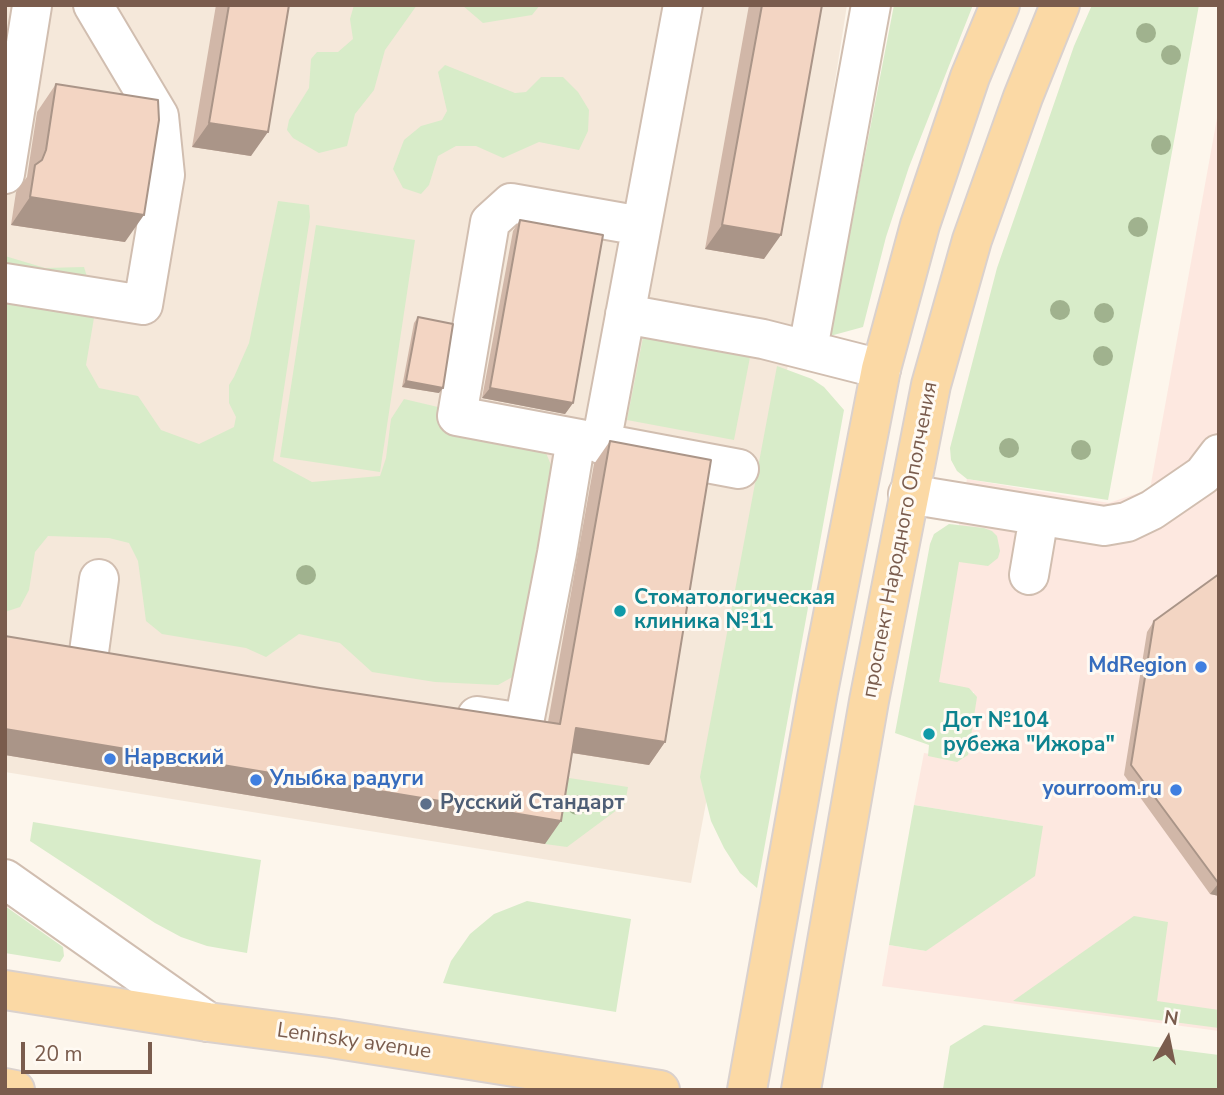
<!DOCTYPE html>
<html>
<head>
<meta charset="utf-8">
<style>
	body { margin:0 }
	#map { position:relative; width:1224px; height:1095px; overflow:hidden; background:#fdf6ec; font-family:"Nunito Sans",sans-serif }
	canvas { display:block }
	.frame { position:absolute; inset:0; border:7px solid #7a5c4d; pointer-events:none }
	.north { position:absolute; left:1133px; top:1004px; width:70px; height:70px; -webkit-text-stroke:5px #fffaf3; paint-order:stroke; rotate:9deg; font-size:19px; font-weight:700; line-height:28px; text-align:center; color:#7a5c4d }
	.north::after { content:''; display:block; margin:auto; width:24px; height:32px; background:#7a5c4d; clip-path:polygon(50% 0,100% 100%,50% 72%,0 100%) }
	.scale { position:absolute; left:21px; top:1042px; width:131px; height:32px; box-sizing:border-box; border:4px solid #7a5c4d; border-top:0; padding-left:9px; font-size:21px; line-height:24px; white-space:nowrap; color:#7a5c4d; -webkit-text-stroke:5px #fffaf3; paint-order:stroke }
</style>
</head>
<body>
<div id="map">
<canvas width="1224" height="1095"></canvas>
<div class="frame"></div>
<div class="north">N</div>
<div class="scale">20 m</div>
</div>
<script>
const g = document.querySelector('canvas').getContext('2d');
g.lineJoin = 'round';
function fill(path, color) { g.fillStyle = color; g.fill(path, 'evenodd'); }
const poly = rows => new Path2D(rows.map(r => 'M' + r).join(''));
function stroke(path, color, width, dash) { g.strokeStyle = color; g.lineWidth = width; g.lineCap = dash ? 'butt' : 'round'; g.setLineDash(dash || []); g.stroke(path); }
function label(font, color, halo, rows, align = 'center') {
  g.font = font + ' "Nunito Sans",sans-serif'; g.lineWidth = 6; g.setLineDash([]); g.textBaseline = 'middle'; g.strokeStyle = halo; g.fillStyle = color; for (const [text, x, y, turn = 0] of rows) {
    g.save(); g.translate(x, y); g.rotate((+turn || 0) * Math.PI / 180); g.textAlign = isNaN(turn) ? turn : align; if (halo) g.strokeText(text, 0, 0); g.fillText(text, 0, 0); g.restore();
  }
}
fill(poly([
	[5,5,847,5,803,285,691,883,5,772]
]), '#f5e8da');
fill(poly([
	[1219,107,1219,1031,882,986,889,945,926,951,1042,826,914,805,924,753,963,759,974,692,931,684,967,479,1109,503,1150,489]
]), '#fde8e0');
fill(poly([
	[354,5,417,5,385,50,374,90,355,114,347,146,319,153,293,138,287,130,289,120,309,88,311,59,317,52,338,52,353,39,350,19],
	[462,5,540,5,532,15,483,23],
	[894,5,973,5,909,167,886,237,863,327,830,336],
	[1092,5,1199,5,1108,500,967,479,957,471,951,460,950,448,997,268,1074,46],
	[445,65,515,93,526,92,541,77,563,77,578,92,589,110,588,131,579,150,539,142,503,158,476,146,456,146,438,156,429,185,421,194,403,188,393,169,404,140,421,126,442,120,447,111,438,72],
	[278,201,309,205,310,217,273,461,312,482,380,476,386,458,391,419,404,399,438,407,453,434,546,453,556,477,516,675,498,685,435,682,372,672,340,643,299,634,266,657,246,648,162,634,146,621,138,561,129,543,109,538,48,536,35,552,29,590,20,607,5,612,5,256,45,268,84,267,96,306,86,365,99,388,138,396,161,430,199,444,234,427,236,417,229,403,229,385,234,377,249,343],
	[316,225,415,240,380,472,280,457],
	[644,332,751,352,734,440,627,420],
	[777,366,812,379,824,387,844,410,757,888,740,873,724,848,711,821,700,777],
	[949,524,984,528,992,531,997,536,1000,551,998,558,988,566,959,562,939,682,969,688,977,697,968,755,957,762,928,756,929,745,895,733,930,544,934,534],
	[556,776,628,787,625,804,567,847,545,844],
	[914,805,1043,826,1035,876,926,951,889,945],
	[33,822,261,860,247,953,207,946,181,937,155,923,30,841],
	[527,901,631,919,616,1012,443,983,451,961,470,934,494,914],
	[5,906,63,947,64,956,60,962,5,953],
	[1134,916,1168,922,1157,1001,1219,1010,1219,1028,1013,1001],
	[984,1025,1219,1055,1219,1090,943,1089,950,1046]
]), '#d8ecc9');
const minor = poly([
	[5,174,32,6],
	[641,226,511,203,490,222,457,416,739,469],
	[5,283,143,305,165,175,159,116,93,5],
	[625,314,763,339,881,369],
	[808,349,871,5],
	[601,444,683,5],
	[908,494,1104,526,1127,522,1152,510,1203,475,1219,454],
	[1029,575,1039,516],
	[89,652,99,579],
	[477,716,524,723,557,553,576,439],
	[5,879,208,1022]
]);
const major = poly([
	[5,990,208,1022,331,1038,660,1090],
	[5,1088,15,1090],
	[747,1090,818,692,881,369,920,225,970,77,1000,5],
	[801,1090,869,701,931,385,972,240,1023,97,1060,5]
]);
stroke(minor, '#d1beb0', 42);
stroke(major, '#dad1cd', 42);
stroke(minor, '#fff', 38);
stroke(major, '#fbd9a5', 38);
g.fillStyle = '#a0b28e';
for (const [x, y] of [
	[1146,33],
	[1171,55],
	[1161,145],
	[1138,227],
	[1060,310],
	[1104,313],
	[1103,356],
	[1009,448],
	[1081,450],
	[306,575],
	[577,805]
]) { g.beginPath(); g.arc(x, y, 10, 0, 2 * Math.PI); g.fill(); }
fill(poly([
	[216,5,289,5,251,156,192,147],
	[749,5,822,5,764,259,705,249],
	[56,84,125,242,11,225,16,192,27,177,37,112],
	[520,220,573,403,565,414,482,398,513,231],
	[418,317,439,393,402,387,414,323],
	[610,441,665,742,649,765,572,753,545,844,5,755,5,636,320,688,548,722,594,464],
	[1219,574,1219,896,1210,894,1124,775,1147,632,1154,621]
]), '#d1b7a8');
fill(poly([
	[209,123,268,132,251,156,192,147],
	[30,197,144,215,125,242,11,225],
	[722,225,781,235,764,259,705,249],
	[406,381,443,388,439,393,402,387],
	[490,388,573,403,565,414,482,398],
	[576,728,665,742,649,765,560,751],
	[5,729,561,821,545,844,5,755],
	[1218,884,1219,896,1210,894]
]), '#aa9588');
const building = poly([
	[229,5,289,5,268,132,209,123,229,5],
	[762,5,822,5,781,235,722,225,762,5],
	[56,84,158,100,159,120,144,215,30,197,35,165,42,160,46,150,56,84],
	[520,220,603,235,573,403,490,388,520,220],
	[418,317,453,324,443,388,406,381,418,317],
	[610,441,711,460,665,742,576,728,561,821,5,729,5,636,320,688,560,724,610,441],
	[1219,574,1219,884,1131,765,1154,621,1219,574]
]);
fill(building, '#f3d5c3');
stroke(building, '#aa9588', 2);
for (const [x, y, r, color] of [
	[620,611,7,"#0f9aa8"],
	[1201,667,7,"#3f7fe0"],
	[929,734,7,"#0f9aa8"],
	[110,759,7,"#3f7fe0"],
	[256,780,7,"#3f7fe0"],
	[1176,790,7,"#3f7fe0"],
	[426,804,7,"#5c6f8a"]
]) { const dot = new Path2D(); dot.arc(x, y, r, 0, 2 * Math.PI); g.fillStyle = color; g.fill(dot); stroke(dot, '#fffaf3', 2.5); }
label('21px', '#7a5c4d', '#fffaf3', [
	["проспект Народного Ополчения",901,540,-79],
	["Leninsky avenue",354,1042,8]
]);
label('bold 21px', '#0d838f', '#fffaf3', [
	["Стоматологическая",634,599],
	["клиника №11",634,623],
	["Дот №104",943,722],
	["рубежа \"Ижора\"",943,746]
], 'left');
label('bold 21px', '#366cbe', '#fffaf3', [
	["MdRegion",1187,667],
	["Нарвский",124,759,"left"],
	["Улыбка радуги",270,780,"left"],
	["yourroom.ru",1162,790]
], 'right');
label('bold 21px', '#4e5e75', '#fffaf3', [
	["Русский Стандарт",440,804]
], 'left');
</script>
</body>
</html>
